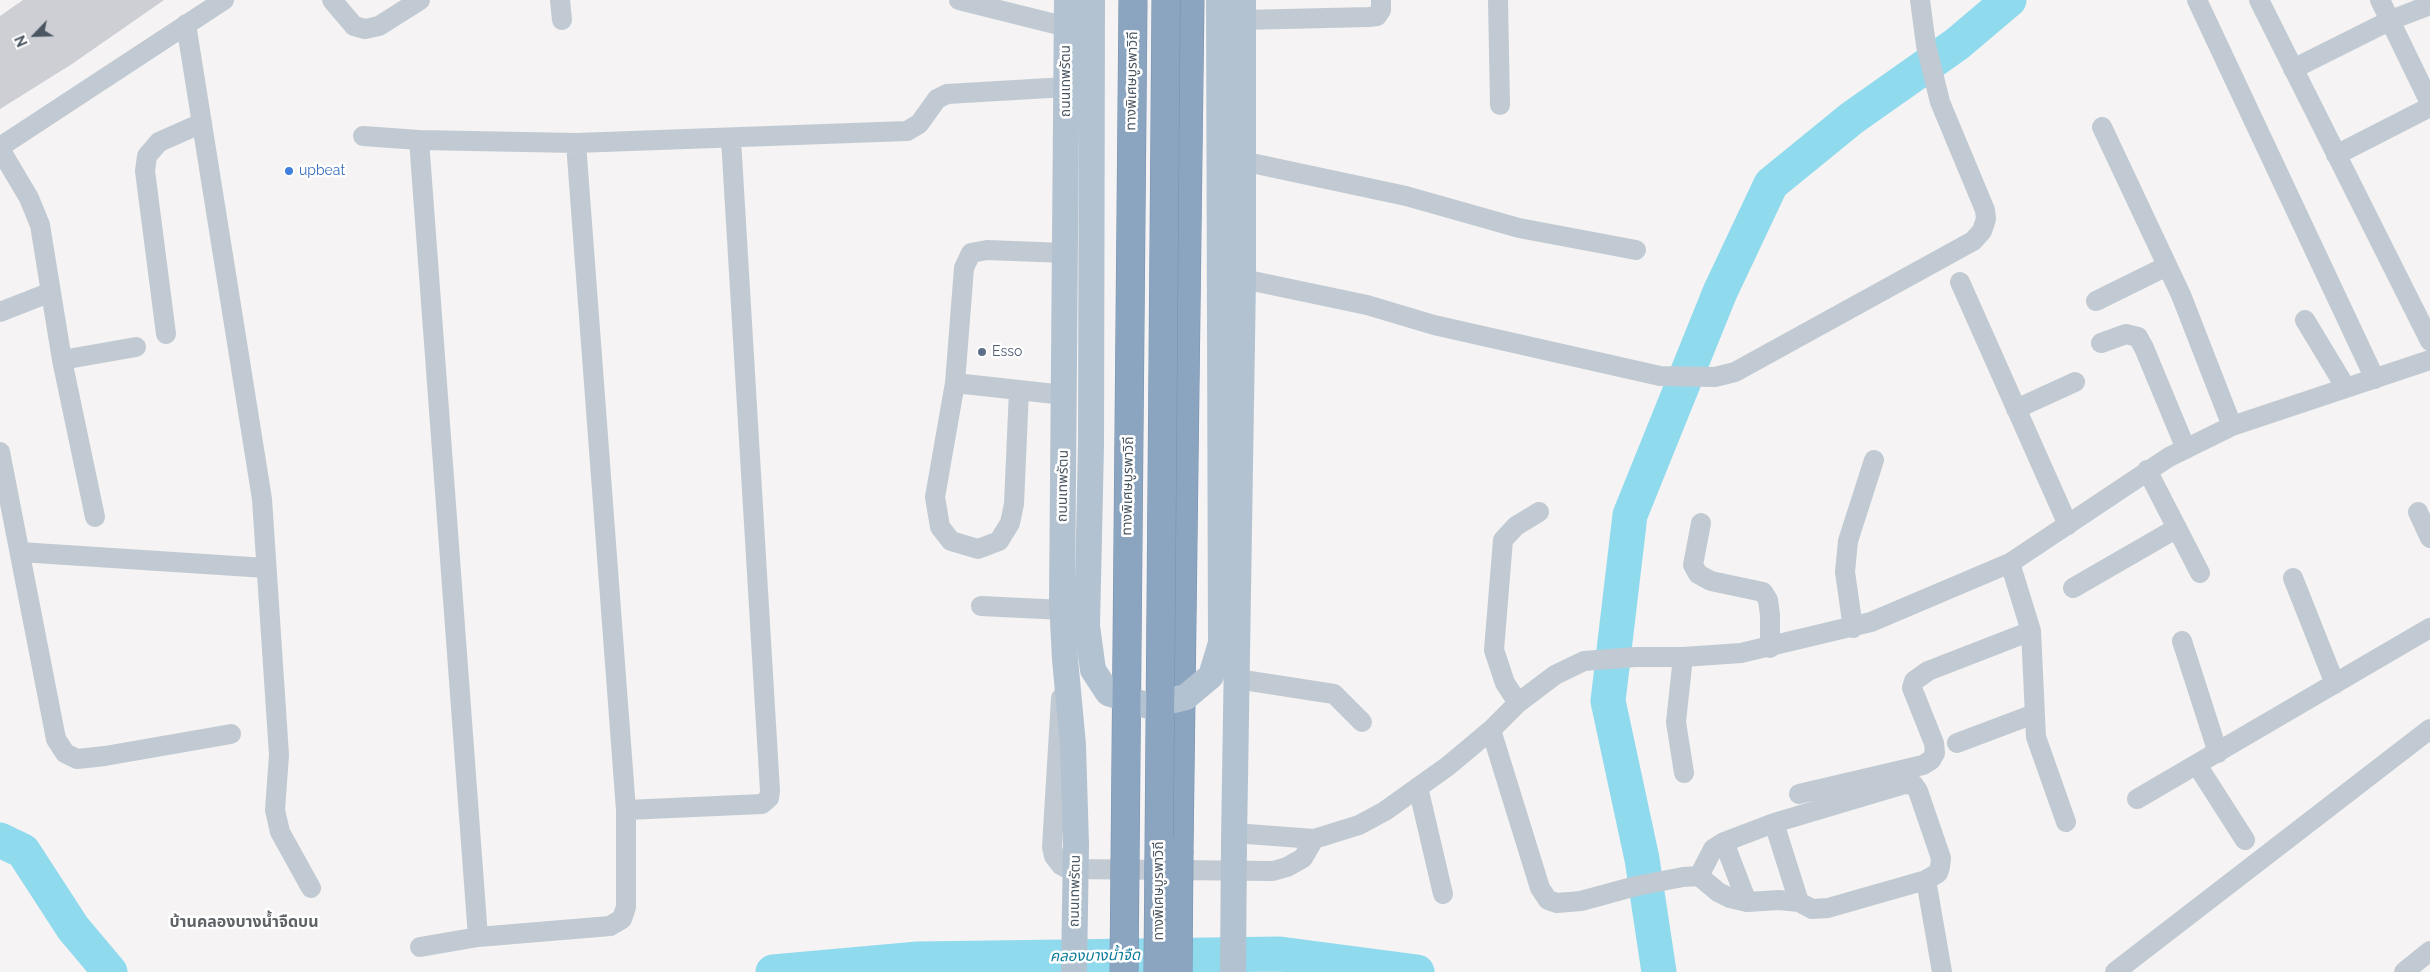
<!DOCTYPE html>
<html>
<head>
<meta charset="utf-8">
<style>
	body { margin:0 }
	#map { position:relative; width:2430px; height:972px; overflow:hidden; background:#f5f3f3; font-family:Raleway,sans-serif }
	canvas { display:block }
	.north { position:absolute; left:10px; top:10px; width:50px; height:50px; -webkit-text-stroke:4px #fff; paint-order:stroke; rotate:246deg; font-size:14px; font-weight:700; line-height:20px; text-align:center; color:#4a5661 }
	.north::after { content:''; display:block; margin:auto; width:18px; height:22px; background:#4a5661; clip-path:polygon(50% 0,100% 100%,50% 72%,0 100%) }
</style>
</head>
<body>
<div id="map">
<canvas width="2430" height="972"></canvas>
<div class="north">N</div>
</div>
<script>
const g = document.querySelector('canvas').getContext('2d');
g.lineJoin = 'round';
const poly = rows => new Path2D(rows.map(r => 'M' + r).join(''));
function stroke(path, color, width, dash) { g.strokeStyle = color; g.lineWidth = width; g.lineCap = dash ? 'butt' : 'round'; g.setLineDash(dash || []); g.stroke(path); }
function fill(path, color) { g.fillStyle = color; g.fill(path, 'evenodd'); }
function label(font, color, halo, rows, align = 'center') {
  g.font = font + ' Raleway,"Noto Sans Thai",sans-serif'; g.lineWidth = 5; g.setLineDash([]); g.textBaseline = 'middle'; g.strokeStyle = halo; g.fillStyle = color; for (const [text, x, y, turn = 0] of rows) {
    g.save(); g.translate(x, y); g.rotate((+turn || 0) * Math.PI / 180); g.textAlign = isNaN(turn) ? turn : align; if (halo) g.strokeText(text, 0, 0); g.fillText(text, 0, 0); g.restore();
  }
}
stroke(poly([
	[0,840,23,851,73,928,110,972],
	[773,972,918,959,1280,954,1417,972],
	[1659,972,1642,859,1608,701,1630,515,1720,292,1771,184,1852,118,1957,44,2009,0]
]), '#90daee', 35);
fill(poly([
	[23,0,164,0,72,64,0,109,0,16]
]), '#cdcfd5');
const highway = poly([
	[1179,851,1190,0]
]);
stroke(highway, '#7690ad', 29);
stroke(poly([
	[332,0,354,26,365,29,379,26,420,0],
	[560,0,562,20],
	[959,0,1067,27],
	[1498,0,1500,105],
	[2197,0,2375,379],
	[2259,0,2430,341],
	[2380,0,2430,103],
	[1242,20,1369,17,1377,16,1381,10,1381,0],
	[186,24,262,499,279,755,275,810,280,832,311,888],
	[2293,69,2391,20,2430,5],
	[2102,127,2181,295,2232,426],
	[363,136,419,140,576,143,907,131,919,124,937,99,947,94,1066,87],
	[419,140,478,937],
	[0,147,224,0],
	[0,149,29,198,40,225,62,360,95,517],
	[2336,155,2430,107],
	[1242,161,1406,196,1519,228,1636,250],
	[1243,279,1367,305,1434,325,1660,376,1715,377,1735,372,1973,241,1982,231,1986,219,1985,210,1940,102,1926,45,1920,0],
	[1960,282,2068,525],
	[2096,301,2167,266],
	[0,312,51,292],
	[2305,320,2346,388],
	[166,334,145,171,147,156,159,142,202,123],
	[2101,343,2126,334,2138,337,2144,348,2186,449],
	[62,360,136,347],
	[955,383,1064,395],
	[1019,390,1014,504,1010,523,999,541,978,549,951,541,940,527,935,497,955,383,964,268,971,253,987,250,1065,253],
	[2016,409,2075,382],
	[0,452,56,739,65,753,77,759,105,756,231,734],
	[2147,470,2200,573],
	[2418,512,2430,538],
	[1701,523,1693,565,1698,574,1711,581,1763,592,1768,600,1770,615,1770,648],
	[20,552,266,568],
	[2010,563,2031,631,2036,737,2066,822],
	[2293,578,2335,684],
	[2073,588,2177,528],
	[981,606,1063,610],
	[1853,628,1845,572,1848,541,1874,460],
	[2182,641,2218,753],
	[1683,657,1676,722,1684,773],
	[1237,679,1334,694,1362,722],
	[1061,698,1052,847,1054,856,1061,865,1068,869,1273,871,1287,867,1303,858,1314,839],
	[1518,703,1505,683,1494,650,1503,540,1516,526,1539,512],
	[1491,730,1540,888,1548,900,1557,903,1581,901,1636,886,1683,877,1699,876,1718,892,1730,898,1747,902,1779,900,1799,902,1812,909,1828,908,1926,880,1938,873,1940,867,1941,858,1918,791,1914,785,1905,784,1774,823],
	[1957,743,2034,714],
	[2197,765,2245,840],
	[1418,787,1443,894],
	[1799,794,1923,765,1931,760,1935,753,1934,743,1912,688,1914,681,1928,671,2031,631],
	[2137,799,2430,628],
	[626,810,762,804,769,798,770,791,731,139],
	[1234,833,1314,839,1359,825,1385,811,1448,766,1491,730,1518,703,1555,675,1584,661,1636,657,1683,657,1741,653,1871,622,2010,563,2169,457,2232,426,2430,360],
	[1724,842,1747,902],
	[1699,876,1713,849,1724,842,1774,823,1799,902],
	[1926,880,1942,972],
	[420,947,478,937,610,926,622,919,626,907,626,810,576,143],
	[2115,972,2430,729],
	[2404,972,2430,951]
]), '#c1cad2', 20);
stroke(poly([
	[1067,0,1062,602,1065,659,1073,745,1076,845],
	[1234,841,1243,279,1243,0]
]), '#b3c2d1', 26);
stroke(highway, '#8ba5c1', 28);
const highwayBridge = poly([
	[1124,972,1133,0],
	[1158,972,1166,0],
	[1178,972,1179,851]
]);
stroke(highwayBridge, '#7690ad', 29, []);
stroke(poly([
	[1092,0,1091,446,1087,626,1093,670,1108,693,1149,706,1186,697,1211,676,1221,643,1219,0],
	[1074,972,1076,845],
	[1233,972,1234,841]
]), '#b3c2d1', 26);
stroke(highwayBridge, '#8ba5c1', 28);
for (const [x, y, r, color] of [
	[289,171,5,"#3f7fe0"],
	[982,352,5,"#5c6f8a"]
]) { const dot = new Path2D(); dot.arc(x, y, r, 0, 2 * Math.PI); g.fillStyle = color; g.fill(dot); stroke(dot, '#fff', 2); }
label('14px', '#4a5661', '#fff', [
	["ถนนเทพรัตน",1066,81,-90],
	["ทางพิเศษบูรพาวิถี",1132,81,-89],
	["ถนนเทพรัตน",1063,486,-89],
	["ทางพิเศษบูรพาวิถี",1128,486,-89],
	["ถนนเทพรัตน",1075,891,-89],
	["ทางพิเศษบูรพาวิถี",1159,891,-90]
]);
label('14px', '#366cbe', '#fff', [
	["upbeat",299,171]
], 'left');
label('14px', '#4e5e75', '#fff', [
	["Esso",992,352]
], 'left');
label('italic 15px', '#0c7c9b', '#fff', [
	["คลองบางน้ำจืด",1095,956,-1]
]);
label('bold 16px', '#5f6368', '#fff', [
	["บ้านคลองบางน้ำจืดบน",244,922]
]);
</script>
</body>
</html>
